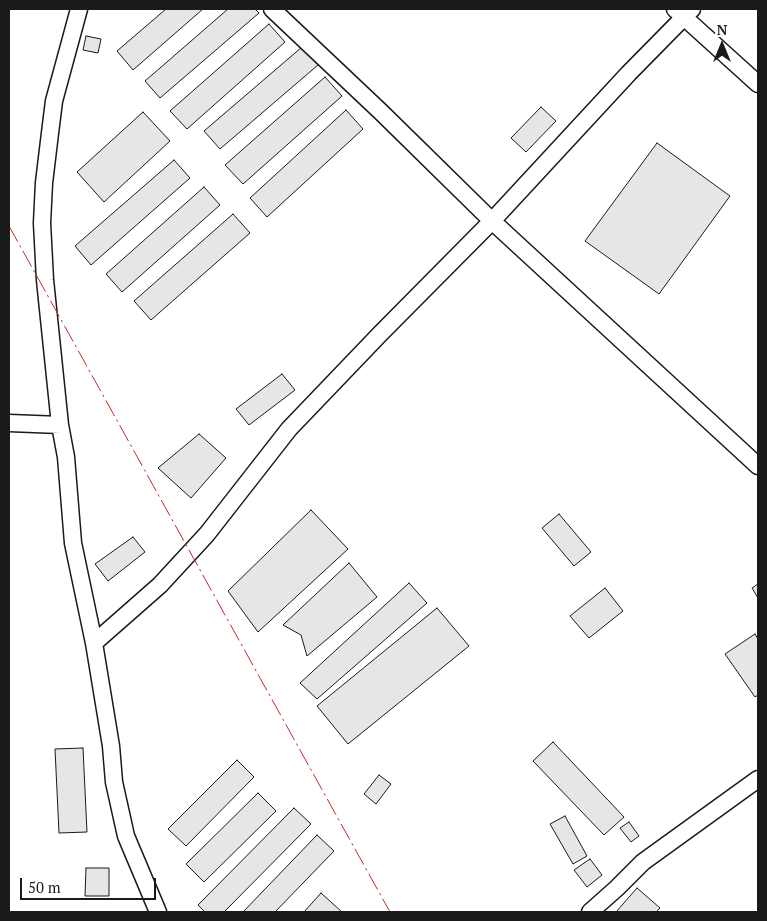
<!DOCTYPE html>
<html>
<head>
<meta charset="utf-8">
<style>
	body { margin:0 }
	#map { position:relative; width:767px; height:921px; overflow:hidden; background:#fff; font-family:"PT Serif",serif }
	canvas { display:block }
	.frame { position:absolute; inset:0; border:10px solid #1a1a1a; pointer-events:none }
	.north { position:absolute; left:697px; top:20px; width:50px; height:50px; -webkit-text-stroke:4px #fff; paint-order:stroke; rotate:0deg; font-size:14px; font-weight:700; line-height:20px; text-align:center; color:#1a1a1a }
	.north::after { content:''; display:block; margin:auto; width:18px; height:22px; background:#1a1a1a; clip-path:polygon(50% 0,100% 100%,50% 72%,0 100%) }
	.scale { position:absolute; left:20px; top:878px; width:136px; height:22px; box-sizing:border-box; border:2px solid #1a1a1a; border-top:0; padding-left:6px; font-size:15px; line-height:18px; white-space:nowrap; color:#1a1a1a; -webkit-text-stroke:4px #fff; paint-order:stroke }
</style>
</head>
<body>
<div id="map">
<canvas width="767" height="921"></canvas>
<div class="frame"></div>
<div class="north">N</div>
<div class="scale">50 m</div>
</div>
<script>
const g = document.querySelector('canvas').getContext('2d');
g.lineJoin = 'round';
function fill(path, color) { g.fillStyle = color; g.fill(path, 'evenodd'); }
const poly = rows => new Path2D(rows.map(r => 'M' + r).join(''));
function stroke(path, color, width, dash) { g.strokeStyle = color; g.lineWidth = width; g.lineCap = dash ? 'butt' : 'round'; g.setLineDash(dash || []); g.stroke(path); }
const building = poly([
	[166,9,203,9,133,70,117,51,166,9],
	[228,9,255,9,259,13,160,98,145,81,228,9],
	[269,24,285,42,187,129,170,111,269,24],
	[86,36,101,39,98,53,83,50,86,36],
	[302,47,318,65,220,149,204,131,302,47],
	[325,77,342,96,243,184,225,165,325,77],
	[541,107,556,121,526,152,511,138,541,107],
	[346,110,363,129,267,217,250,198,346,110],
	[143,112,170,141,104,202,77,172,143,112],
	[657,143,730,196,659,294,585,241,657,143],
	[174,160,190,178,91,265,75,246,174,160],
	[204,187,220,205,122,292,106,274,204,187],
	[233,214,250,233,151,320,134,301,233,214],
	[282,374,295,390,249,425,236,409,282,374],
	[199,434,226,458,191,498,158,468,199,434],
	[311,510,348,549,258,632,228,591,311,510],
	[559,514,591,552,574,566,542,528,559,514],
	[133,537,145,552,108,581,95,564,133,537],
	[349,563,377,597,307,656,301,635,283,625,349,563],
	[409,583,427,603,317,699,300,683,409,583],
	[758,584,758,598,752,588,758,584],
	[605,588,623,611,589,638,570,616,605,588],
	[437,608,469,646,348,744,317,706,437,608],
	[755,634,758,639,758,695,755,697,725,654,755,634],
	[553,742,624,817,604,835,533,761,553,742],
	[83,748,87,832,59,833,55,749,83,748],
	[237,760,254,777,186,846,168,829,237,760],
	[379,775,391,784,376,804,364,794,379,775],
	[258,793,276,811,204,882,186,864,258,793],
	[294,808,311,824,224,912,205,912,198,905,294,808],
	[565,816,587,856,573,864,550,824,565,816],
	[629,822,639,836,631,842,620,828,629,822],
	[317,835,334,851,275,912,243,912,317,835],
	[590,859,602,875,587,887,574,870,590,859],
	[86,868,109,868,109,896,85,896,86,868],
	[637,888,660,908,656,912,616,912,637,888],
	[321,893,342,912,304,912,321,893]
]);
fill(building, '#e6e6e6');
stroke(building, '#1a1a1a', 1);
const minor = poly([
	[79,9,54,101,50,133,44,183,42,223,45,280,60,425,66,457,73,543,94,643,111,746,114,782,126,836,158,912],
	[272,9,381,112,492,221,758,466],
	[675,9,758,84],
	[9,423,60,425],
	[94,643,160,585,207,534,289,429,380,334,492,221,629,73,692,9],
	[590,912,617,888,643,862,758,779]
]);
stroke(minor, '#1a1a1a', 19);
stroke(minor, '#fff', 16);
stroke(poly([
	[9,226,390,912]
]), '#c62828', 1, [18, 4, 2.5, 4]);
</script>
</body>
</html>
